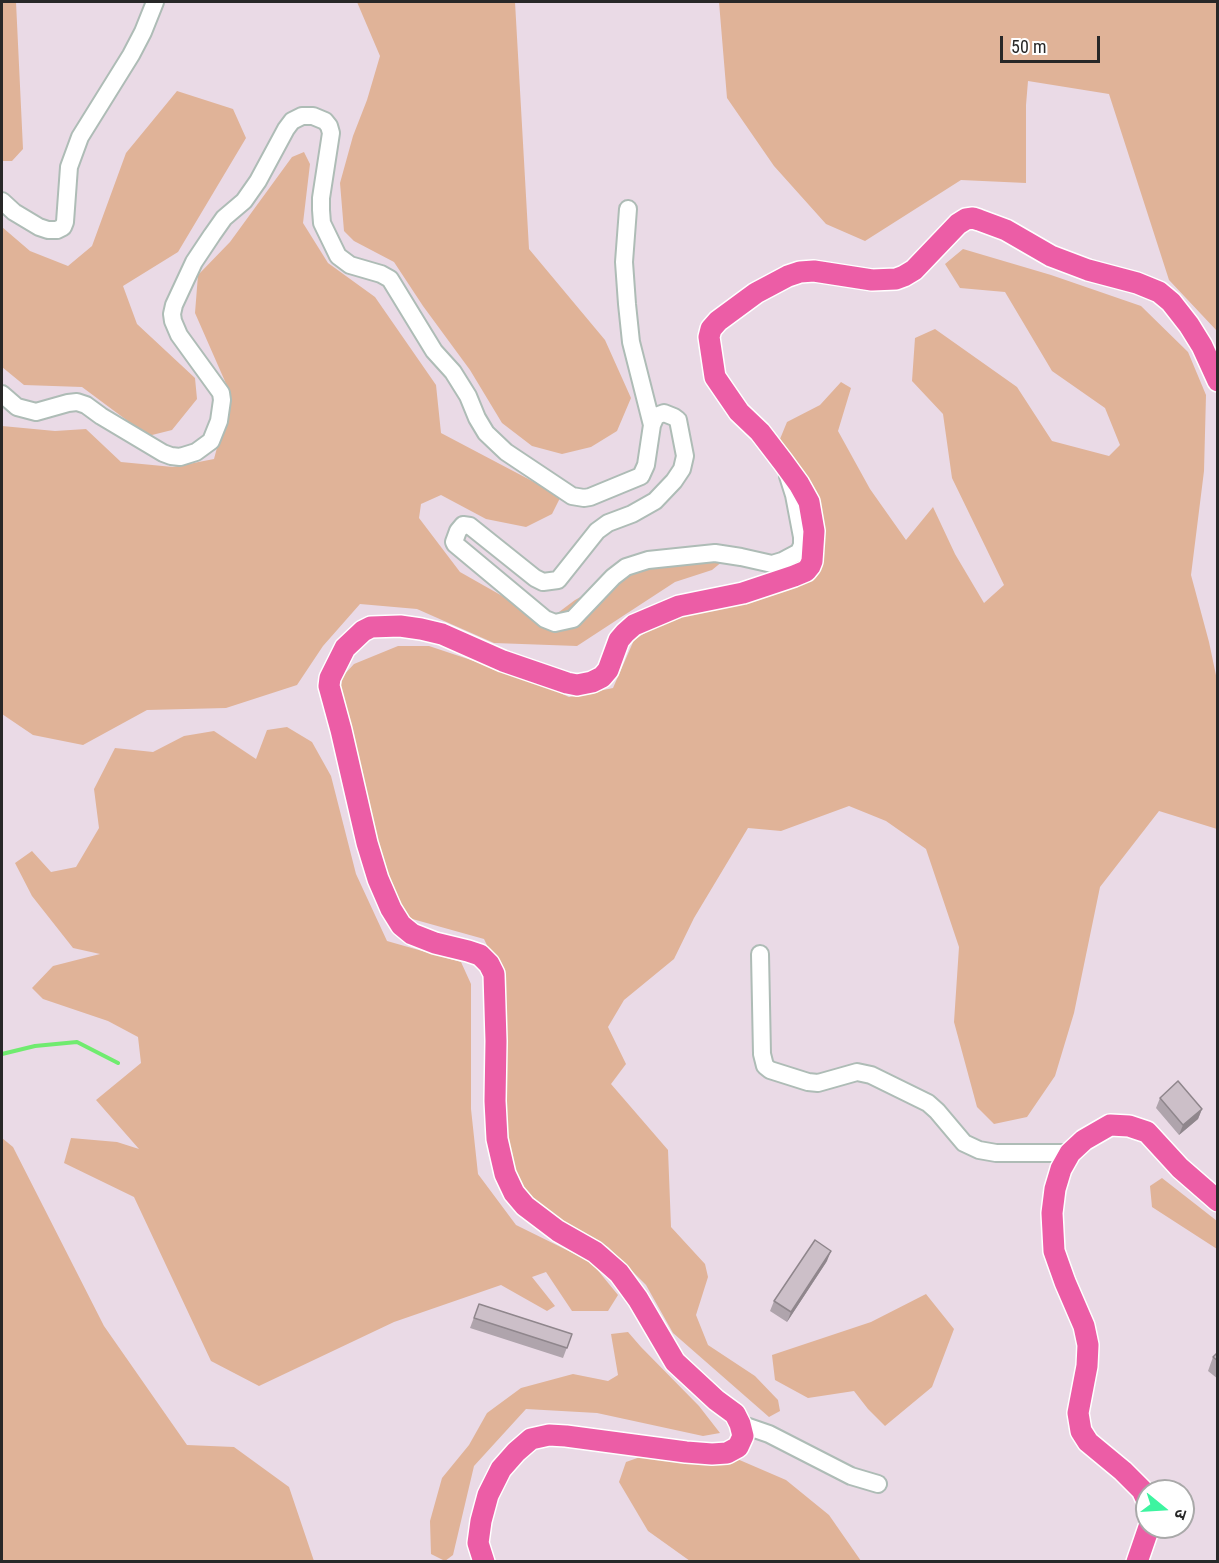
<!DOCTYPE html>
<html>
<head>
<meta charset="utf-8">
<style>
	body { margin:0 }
	#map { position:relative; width:1219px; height:1563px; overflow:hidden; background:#eadae6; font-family:"Roboto Condensed","Noto Sans Devanagari",sans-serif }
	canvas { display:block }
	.frame { position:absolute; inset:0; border:3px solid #282828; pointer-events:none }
	.north { position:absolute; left:1135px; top:1479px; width:60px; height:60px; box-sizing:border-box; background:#fff; border:2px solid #a9a9a9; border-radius:50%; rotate:108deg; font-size:16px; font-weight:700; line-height:24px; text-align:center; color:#282828 }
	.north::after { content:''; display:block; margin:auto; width:21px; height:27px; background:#3df4a0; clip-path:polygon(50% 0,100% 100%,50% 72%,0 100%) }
	.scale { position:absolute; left:1000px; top:36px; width:100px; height:27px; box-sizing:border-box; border:3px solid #282828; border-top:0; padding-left:8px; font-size:18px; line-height:21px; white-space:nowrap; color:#282828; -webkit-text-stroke:4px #fff; paint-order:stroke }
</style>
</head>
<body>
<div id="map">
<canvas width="1219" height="1563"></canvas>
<div class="frame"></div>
<div class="north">उ</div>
<div class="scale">50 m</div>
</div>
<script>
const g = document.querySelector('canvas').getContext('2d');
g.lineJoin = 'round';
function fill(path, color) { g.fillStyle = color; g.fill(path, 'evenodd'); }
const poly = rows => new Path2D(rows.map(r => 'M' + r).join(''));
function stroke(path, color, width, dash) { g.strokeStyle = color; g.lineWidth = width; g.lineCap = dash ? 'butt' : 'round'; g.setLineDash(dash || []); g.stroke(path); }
fill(poly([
	[2,2,16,2,23,149,12,161,2,161],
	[357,2,515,2,529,249,605,340,631,398,617,431,591,447,562,454,532,446,502,423,470,370,423,306,394,262,354,241,344,231,340,183,353,136,367,100,380,56],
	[719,2,1217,2,1217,331,1169,280,1109,94,1028,81,1026,105,1026,183,961,180,865,241,826,224,774,166,727,98],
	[177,91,233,109,246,138,178,252,123,286,137,324,195,378,197,399,172,430,148,436,82,387,24,385,2,367,2,227,30,251,68,266,92,246,126,153],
	[304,152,310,164,303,223,328,263,375,297,436,385,441,433,534,482,560,498,552,514,526,527,486,519,441,495,421,504,419,518,460,572,527,610,555,615,575,600,640,565,722,555,723,561,712,570,675,582,577,646,494,643,417,609,360,604,323,646,297,685,226,708,147,710,83,745,33,735,2,714,2,426,55,431,86,429,121,462,173,467,214,459,231,395,195,313,198,275,230,242,292,157],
	[963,249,1051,275,1141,306,1188,352,1206,395,1204,471,1191,575,1209,642,1217,680,1217,829,1159,811,1100,887,1074,1013,1055,1076,1027,1117,994,1124,977,1107,954,1022,959,947,926,849,886,821,849,806,781,831,748,828,694,918,674,959,624,1000,608,1027,626,1064,611,1084,668,1150,671,1227,705,1264,708,1277,696,1315,708,1345,755,1376,778,1400,780,1411,769,1417,673,1333,646,1285,608,1247,540,1208,520,1186,504,1126,494,960,484,939,398,915,393,887,359,785,339,707,342,677,354,664,398,646,429,646,534,681,569,697,613,688,634,640,676,613,816,568,803,483,780,439,787,422,820,405,841,382,851,388,838,431,870,489,906,540,933,507,955,554,984,603,1004,585,952,478,943,414,912,381,915,338,935,329,1017,387,1052,441,1109,456,1120,445,1105,408,1052,371,1005,292,960,288,945,264],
	[287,727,312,742,331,776,356,874,387,941,461,962,471,984,471,1109,478,1174,516,1225,591,1262,618,1295,608,1311,572,1311,546,1272,532,1277,555,1306,547,1311,501,1285,394,1322,259,1386,211,1361,134,1197,64,1163,71,1138,117,1142,139,1149,96,1100,141,1063,138,1037,108,1021,43,999,32,988,53,966,100,954,73,948,32,896,15,863,32,851,51,872,76,867,99,828,94,789,115,748,153,752,184,736,214,731,256,759,267,730],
	[2,1138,13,1147,104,1326,187,1445,234,1447,289,1487,314,1561,2,1561],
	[1162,1178,1217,1221,1217,1249,1152,1207,1150,1186],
	[926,1294,954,1329,932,1387,885,1426,868,1409,854,1391,808,1398,775,1380,772,1355,871,1322],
	[628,1332,641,1347,699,1406,720,1433,703,1436,597,1413,526,1409,474,1466,453,1555,445,1561,431,1554,430,1521,442,1478,469,1445,487,1413,521,1388,573,1374,608,1381,618,1375,611,1334],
	[714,1449,786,1480,829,1515,861,1561,690,1561,648,1531,619,1482,626,1462,660,1450]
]), '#e0b398');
stroke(poly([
	[2,1054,35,1046,77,1042,118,1063]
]), '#70eb6f', 4);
const minor = poly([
	[2,201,14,212,39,227,48,230,57,230,63,227,65,222,69,167,80,137,131,55,143,32,155,2],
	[628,209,624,262,627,304,631,342,652,425],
	[2,394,17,407,36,412,68,403,77,402,86,405,101,416,163,453,171,456,180,457,196,452,211,441,219,421,222,400,221,393,179,335,173,321,172,314,174,305,194,262,212,235,224,218,244,201,258,181,286,129,292,121,302,116,313,116,325,121,329,126,331,133,321,198,321,210,322,223,338,256,350,265,381,274,390,279,434,351,453,372,468,396,477,418,486,433,506,452,572,496,584,498,590,497,641,476,646,465,652,425,656,416,664,413,674,417,678,420,685,456,682,469,674,481,655,501,632,514,608,523,597,531,558,580,543,582,535,578,470,526,463,525,458,531,454,542,455,544,545,619,555,623,573,619,613,577,626,567,648,560,715,553,741,557,772,564,782,561,799,552,802,545,802,537,794,495,788,476],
	[760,954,762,1054,765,1066,770,1070,808,1082,818,1083,857,1072,871,1075,928,1103,937,1111,964,1143,979,1150,996,1153,1070,1153],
	[740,1424,769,1434,851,1476,878,1484]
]);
const major = poly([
	[1147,1501,1142,1490,1123,1471,1088,1442,1081,1431,1078,1413,1087,1366,1088,1345,1084,1326,1065,1282,1054,1251,1052,1213,1055,1189,1061,1169,1070,1153,1084,1140,1110,1125,1129,1126,1147,1132,1180,1168,1218,1201],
	[484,1562,478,1543,481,1521,488,1495,501,1469,516,1452,531,1439,549,1435,566,1436,686,1452,712,1454,727,1453,738,1447,743,1436,740,1424,735,1414,716,1400,675,1362,638,1299,619,1273,595,1252,558,1231,525,1206,514,1193,505,1174,497,1139,495,1101,496,1041,494,974,489,964,480,955,468,951,435,943,412,934,401,925,391,909,378,879,367,843,341,730,329,686,330,678,345,648,363,631,371,627,400,626,421,629,442,634,503,661,567,683,577,685,592,682,602,677,608,670,619,640,625,633,634,625,679,606,743,593,794,576,806,571,810,566,812,561,814,531,809,502,799,484,783,462,760,432,739,412,715,377,709,337,711,329,718,321,756,293,788,276,800,272,814,271,872,280,896,279,904,276,914,270,958,224,966,219,973,218,979,220,1006,230,1051,256,1088,270,1137,283,1159,292,1171,302,1189,325,1202,346,1218,381],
	[1137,1562,1149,1527]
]);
stroke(minor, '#aebcb6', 20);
stroke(major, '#fff', 24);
stroke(minor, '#fff', 16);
stroke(major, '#ec5da6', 21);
fill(poly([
	[1160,1098,1202,1109,1198,1119,1179,1135,1156,1108],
	[827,1261,787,1322,770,1311,774,1301],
	[479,1304,572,1334,563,1358,470,1328],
	[1218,1352,1218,1379,1208,1371,1213,1357]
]), '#afa4ac');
fill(poly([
	[1202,1109,1198,1119,1179,1135,1183,1125],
	[831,1251,827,1261,787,1322,791,1312]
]), '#8f868c');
const building = poly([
	[1178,1081,1202,1109,1183,1125,1160,1098,1178,1081],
	[815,1240,831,1251,791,1312,774,1301,815,1240],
	[479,1304,572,1334,567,1348,474,1318,479,1304],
	[1218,1352,1218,1361,1213,1357,1218,1352]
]);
fill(building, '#ccbfc8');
stroke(building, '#8f868c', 1.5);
</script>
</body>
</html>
